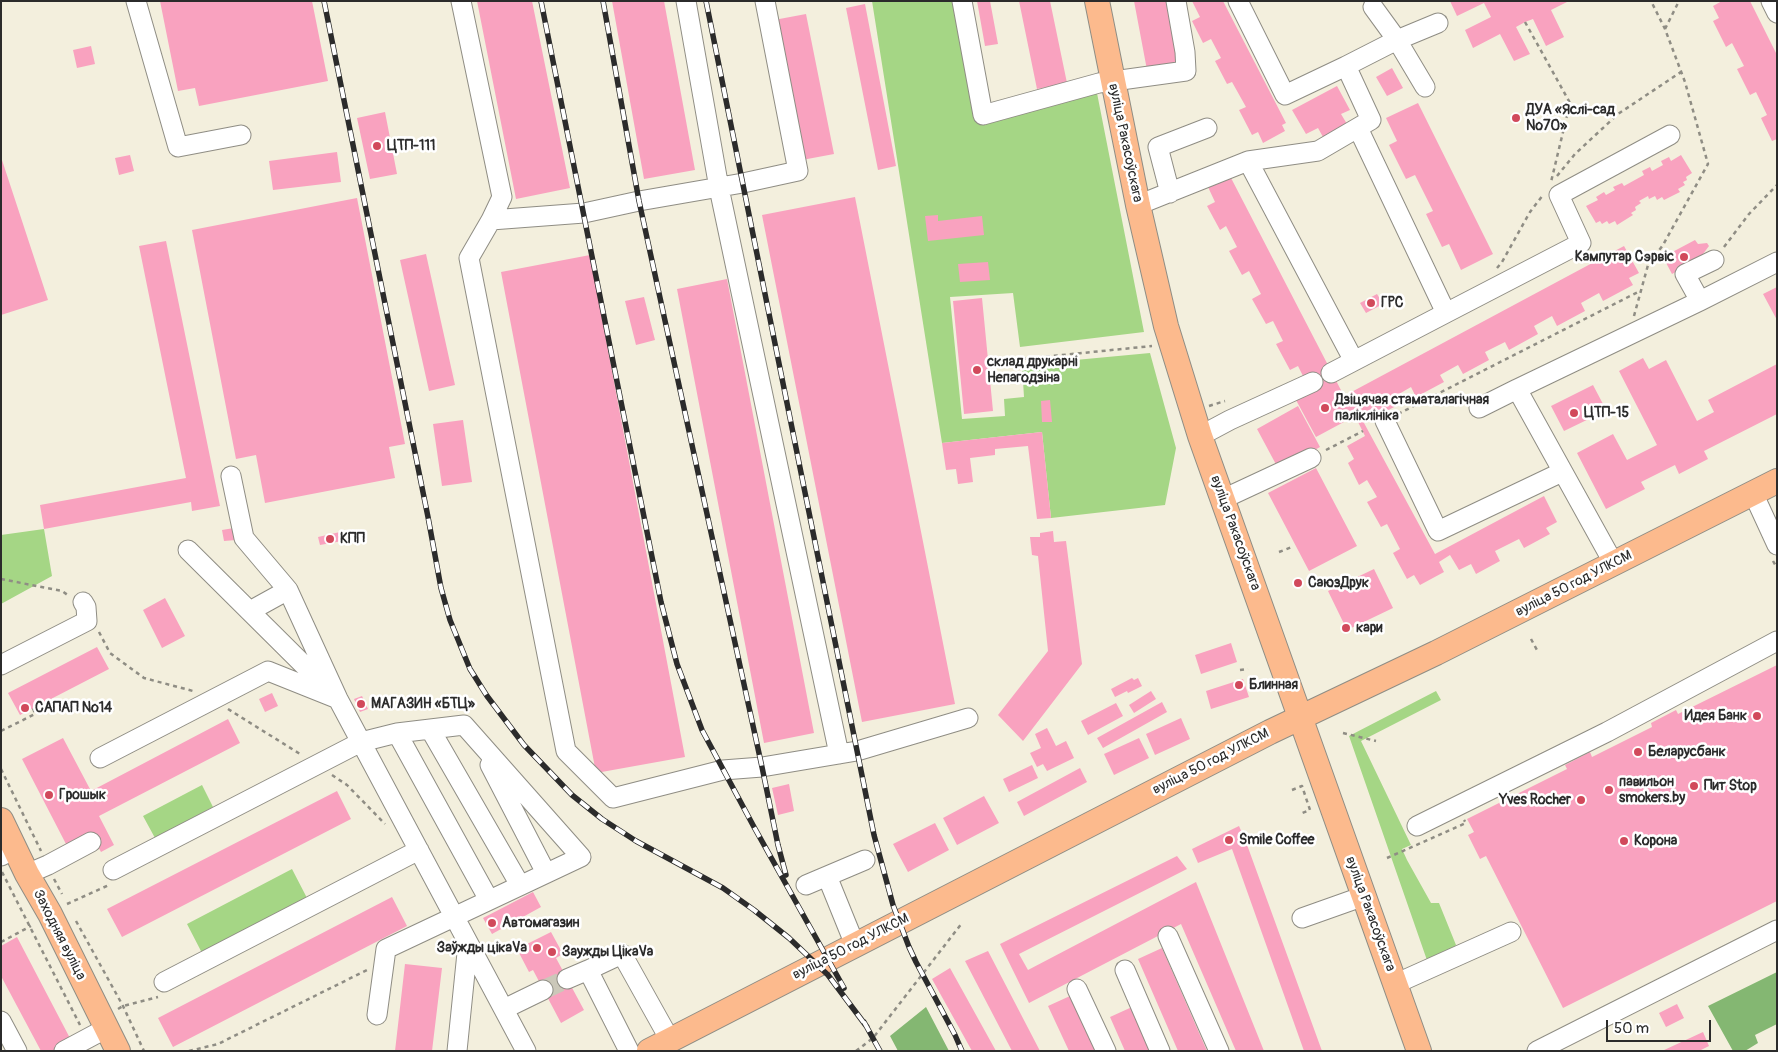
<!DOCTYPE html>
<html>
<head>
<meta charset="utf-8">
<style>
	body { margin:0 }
	#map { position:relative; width:1778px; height:1052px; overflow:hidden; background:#f3efdd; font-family:Pangolin,sans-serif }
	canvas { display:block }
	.frame { position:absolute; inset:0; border:2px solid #2b2b2b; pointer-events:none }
	.scale { position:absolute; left:1606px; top:1020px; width:105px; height:22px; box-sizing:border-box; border:2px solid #2b2b2b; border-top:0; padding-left:6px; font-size:15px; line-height:18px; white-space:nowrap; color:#2b2b2b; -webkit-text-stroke:4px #fff; paint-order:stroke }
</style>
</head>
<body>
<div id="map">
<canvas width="1778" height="1052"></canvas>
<div class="frame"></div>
<div class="scale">50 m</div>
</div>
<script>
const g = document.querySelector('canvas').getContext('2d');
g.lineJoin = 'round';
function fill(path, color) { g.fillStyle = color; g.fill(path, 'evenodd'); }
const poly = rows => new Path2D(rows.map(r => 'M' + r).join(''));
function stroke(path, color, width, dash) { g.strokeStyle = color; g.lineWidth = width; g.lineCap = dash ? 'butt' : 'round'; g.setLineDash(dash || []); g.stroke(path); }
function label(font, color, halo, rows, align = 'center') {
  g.font = font + ' Pangolin,sans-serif'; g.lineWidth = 5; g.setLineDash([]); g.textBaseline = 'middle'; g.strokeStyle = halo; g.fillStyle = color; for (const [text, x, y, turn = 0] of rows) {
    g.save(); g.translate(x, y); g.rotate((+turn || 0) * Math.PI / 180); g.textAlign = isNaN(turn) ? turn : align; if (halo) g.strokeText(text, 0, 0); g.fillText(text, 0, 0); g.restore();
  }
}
fill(poly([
	[872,1,955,1,978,123,1096,88,1144,332,1020,347,1013,293,950,297,962,419,1005,416,1004,399,1024,397,1022,365,1150,353,1176,448,1165,505,1051,518,1042,432,942,443],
	[44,529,52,576,1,604,1,535],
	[1436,691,1441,700,1361,741,1411,845,1402,849,1407,860,1431,903,1439,903,1456,945,1446,958,1429,966,1349,736],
	[202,785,213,807,155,838,143,816],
	[292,869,307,898,202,953,187,924]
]), '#a5d685');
fill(poly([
	[1777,972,1777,1024,1755,1035,1758,1043,1745,1051,1733,1051,1708,1006],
	[926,1007,949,1051,898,1051,890,1036]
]), '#84b772');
fill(poly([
	[160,1,312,1,328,81,199,106,195,88,178,91],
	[477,1,532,1,570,188,516,199],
	[612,1,664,1,695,170,644,179],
	[977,1,990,1,998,44,985,46],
	[1019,1,1050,1,1067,83,1037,89],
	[1134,1,1166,1,1178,64,1147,70],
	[1192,1,1223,1,1286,123,1282,125,1285,131,1263,143,1258,132,1252,135,1239,110,1246,107,1232,82,1227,84,1215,61,1221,58,1211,39,1203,43,1192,21,1200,17],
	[1450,1,1569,1,1551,10,1564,37,1546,46,1533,19,1525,22,1516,27,1530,54,1514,61,1500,34,1473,48,1465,30,1491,17,1484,3,1457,16],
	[1722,1,1750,1,1777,55,1777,139,1772,141,1761,118,1767,115,1756,92,1750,95,1737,69,1744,66,1732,43,1726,47,1713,21,1719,18,1713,6],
	[865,4,896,166,878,170,846,8],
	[806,14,834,154,802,160,774,20],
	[91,46,95,64,77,68,73,50],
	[1392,68,1403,88,1387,96,1376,77],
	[1337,86,1350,110,1341,114,1347,124,1323,137,1318,128,1306,134,1292,110],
	[1418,103,1493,254,1461,270,1449,244,1442,247,1426,214,1433,211,1415,175,1406,179,1389,145,1397,141,1386,118],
	[385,112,397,174,370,179,357,118],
	[337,152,341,182,273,190,269,161],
	[130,155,134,171,119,175,115,158],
	[1681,155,1692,173,1686,177,1687,180,1683,182,1685,185,1678,189,1680,192,1664,200,1662,197,1657,200,1655,196,1649,199,1648,196,1639,201,1641,203,1635,207,1636,210,1631,213,1633,215,1617,225,1615,221,1609,224,1607,221,1602,224,1600,221,1596,223,1586,206,1598,200,1596,197,1604,192,1606,195,1615,190,1613,187,1622,183,1624,186,1644,175,1642,171,1650,167,1652,171,1663,165,1661,161,1669,157,1671,161],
	[1,157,48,300,1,315],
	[1230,176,1344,396,1624,246,1639,273,1629,278,1633,285,1603,301,1599,293,1581,303,1585,311,1557,326,1552,316,1534,326,1538,334,1509,350,1505,342,1485,352,1489,360,1463,374,1458,365,1440,375,1444,382,1416,397,1411,387,1392,398,1396,406,1364,423,1435,554,1544,496,1557,522,1546,528,1550,534,1524,548,1519,539,1495,551,1500,561,1476,574,1471,564,1459,570,1450,555,1439,562,1444,572,1420,585,1414,575,1407,579,1393,553,1400,549,1387,524,1381,527,1367,502,1377,497,1367,480,1359,485,1348,463,1354,459,1347,446,1365,436,1355,416,1316,437,1296,400,1306,382,1298,366,1290,370,1276,344,1283,341,1273,321,1266,324,1252,299,1261,294,1249,271,1242,275,1229,251,1237,247,1226,226,1220,230,1207,206,1215,202,1208,187],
	[855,197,955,704,862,722,762,215],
	[357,198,405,444,389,447,395,478,265,503,256,455,236,459,192,230],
	[938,215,938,221,982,216,984,235,928,241,925,216],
	[1695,240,1698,244,1707,243,1709,246,1703,254,1705,256,1672,274,1663,257],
	[166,241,220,506,192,511,191,502,44,529,40,505,186,478,139,246],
	[426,254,455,385,429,391,400,260],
	[590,255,685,757,596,773,501,272],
	[988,262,990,280,960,282,958,264],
	[727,279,814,733,764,743,677,289],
	[1777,287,1777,320,1763,294],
	[1377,294,1383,304,1366,313,1360,303],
	[644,297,655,340,636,345,625,301],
	[982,298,993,411,964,414,953,301],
	[1643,358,1649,369,1666,360,1697,421,1714,412,1708,400,1777,364,1777,414,1704,451,1708,459,1679,474,1675,465,1641,482,1645,489,1606,509,1577,453,1613,434,1627,460,1657,445,1619,371],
	[1593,385,1603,404,1591,410,1595,416,1564,431,1551,406],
	[1050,400,1052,422,1042,422,1041,401],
	[1298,406,1320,447,1279,470,1257,429],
	[463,420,472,482,442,486,433,424],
	[1042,432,1051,518,1037,519,1028,446,995,449,995,455,970,458,973,482,958,484,956,469,946,470,942,443],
	[1316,468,1357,546,1309,571,1268,493],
	[234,528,236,540,224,541,222,530],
	[1053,531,1054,542,1066,541,1082,664,1023,741,998,715,1048,651,1038,556,1032,555,1030,537,1040,537,1040,533],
	[340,532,342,541,320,545,318,537],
	[1374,569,1393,608,1347,630,1328,591],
	[165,598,185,636,162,648,143,610],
	[1231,643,1237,662,1201,674,1195,655],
	[97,647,109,669,20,715,8,693],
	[1777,665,1777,901,1563,1008,1486,856,1480,859,1468,835,1474,832,1467,819,1567,769,1565,765,1590,752,1592,757,1652,727,1651,723,1676,710,1678,714],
	[1132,678,1134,680,1138,678,1142,686,1128,693,1127,691,1115,697,1111,689],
	[1243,679,1249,697,1211,709,1206,691],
	[1151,691,1156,699,1134,713,1129,705],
	[272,693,278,706,265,712,259,699],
	[362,696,368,709,360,712,354,699],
	[1162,702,1167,712,1103,748,1097,738],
	[1116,703,1123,716,1088,735,1081,721],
	[1181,718,1190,739,1155,755,1146,734],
	[228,719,240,743,99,816,114,845,101,852,90,832,66,844,22,759,63,738,91,791],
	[1047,728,1056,746,1066,741,1074,758,1047,771,1043,764,1037,767,1030,753,1041,748,1035,734],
	[1139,738,1149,758,1114,775,1104,754],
	[1032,765,1038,778,1009,792,1003,779],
	[1080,768,1087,782,1024,816,1017,802],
	[789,784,794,811,778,815,772,788],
	[337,791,351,819,122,937,107,909],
	[984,796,999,823,957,845,943,818],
	[935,823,949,850,908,872,893,844],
	[1239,826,1246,842,1322,1051,1304,1051,1232,849,1198,863,1192,849],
	[1177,856,1187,869,1019,954,1028,970,1196,882,1264,1051,1236,1051,1181,924,1029,1003,1000,944],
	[533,892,541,907,492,934,483,918],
	[392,897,407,926,173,1047,158,1018],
	[551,932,563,954,556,958,584,1010,561,1023,533,970,529,972,517,949],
	[17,937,72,1042,55,1051,41,1051,1,976,1,946],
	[1162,948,1207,1051,1178,1051,1138,959],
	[988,951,1040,1051,1012,1051,965,961],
	[405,964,442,968,432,1051,395,1051],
	[950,968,996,1051,972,1051,932,979],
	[1070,996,1096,1051,1069,1051,1048,1006],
	[1677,1004,1684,1018,1666,1027,1659,1013],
	[1132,1007,1152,1051,1125,1051,1110,1017],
	[1703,1032,1709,1046,1699,1051,1662,1051]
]), '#f9a2bf');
stroke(poly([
	[543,990,567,979]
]), '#cbc8b9', 19, [19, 9]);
const minor = poly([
	[136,1,178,147,241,135],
	[461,1,502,197,491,220],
	[686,1,719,188,839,754],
	[765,1,798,171,743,183,639,201,584,213,491,220,469,258,566,751,613,798,723,770,762,767,857,751,968,718],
	[962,1,983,115,1099,83,1186,71,1185,52,1176,1],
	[1238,1,1285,95,1346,66,1371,120,1318,151,1248,161],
	[1771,1,1777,13],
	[1373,7,1397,40,1438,23],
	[1346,66,1397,40,1425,87],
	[1170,193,1158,147,1207,128],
	[1138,205,1248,161,1354,361],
	[1700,301,1685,274,1714,260],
	[1446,313,1581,243,1559,195,1670,135],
	[1331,373,1446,313,1358,128],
	[1479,408,1517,389],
	[1385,421,1438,531,1562,472],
	[1200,436,1230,420,1313,382],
	[231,476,244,538,288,590,338,699,526,1051],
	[1753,493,1777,545],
	[1223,499,1311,458],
	[188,550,328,689],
	[1614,564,1517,389,1700,301,1777,262],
	[250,611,288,590],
	[1,665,87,621,86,607,83,602],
	[430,729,520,885],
	[397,733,489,900],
	[100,758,268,671,338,699],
	[490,765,546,873],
	[1417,826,1607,732,1777,641],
	[1,856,15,849],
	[113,870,361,742,397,733,464,725,581,857,386,949,377,1015],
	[27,874,48,865,91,842],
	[827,876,855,945],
	[806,885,865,860],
	[1302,918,1364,896],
	[1168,936,1219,1051],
	[588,970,622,954,670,1040],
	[1125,970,1160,1051],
	[567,979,588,970,629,1051],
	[164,982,419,850],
	[1395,984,1511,932],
	[1077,989,1106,1051],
	[504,1009,543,990],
	[1,1021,17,1051],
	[64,1051,107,1028],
	[457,1051,468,943],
	[1537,1051,1777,930]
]);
const major = poly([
	[1097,1,1138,205,1166,326,1200,436,1419,1051],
	[1,820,27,874,50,914,118,1051],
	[649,1051,1270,732,1436,653,1777,481]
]);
stroke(minor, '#8f8d84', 21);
stroke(major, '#8f8d84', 26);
stroke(poly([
	[1525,22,1570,103,1551,182],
	[1665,29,1679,1],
	[1557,176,1575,154,1618,114,1681,72],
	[1724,247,1749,214,1777,185],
	[1497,268,1502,262,1530,212,1543,195],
	[1634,316,1648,265,1663,245,1708,164,1685,82,1665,29,1651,1],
	[1022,359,1152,346],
	[1209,406,1225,401],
	[1398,414,1640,291],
	[1326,450,1363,431],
	[1279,552,1292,547],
	[1773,561,1777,568],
	[1,579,62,591,69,596],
	[99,632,110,653,144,678,193,691],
	[1531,639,1537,650],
	[1240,670,1248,669],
	[228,709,300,754],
	[1,731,35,714,33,708],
	[1343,733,1376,741],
	[1,769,41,851],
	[332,775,347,785,385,824],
	[1292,790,1302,786,1310,810,1300,814],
	[1387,858,1466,823,1464,820],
	[2,872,80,1025],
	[54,879,62,894],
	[67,904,109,885],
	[76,921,123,1006,144,1051],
	[1,942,31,926],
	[118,1009,123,1006,158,997],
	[189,1051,218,1044,367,970],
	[856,1051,873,1038,962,923]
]), '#8f8d84', 2.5, [4, 4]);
stroke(minor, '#fff', 19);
stroke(major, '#fcba8d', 24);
const rail = poly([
	[324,1,428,517,441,588,450,620,470,669,487,696,524,745,572,795,602,819,636,841,723,888,754,910,789,938,828,975,867,1027],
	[541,1,661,602,677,664,702,730,754,827,844,988],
	[603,1,639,201,762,767,778,845,786,875],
	[706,1,874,835,893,905,909,947,916,962,955,1035,962,1051],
	[864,1022,880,1051]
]);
stroke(rail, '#2b2b2b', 5.5);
stroke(rail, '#fff', 4, [11]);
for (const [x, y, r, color] of [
	[1516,118,5,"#d1495b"],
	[377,146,5,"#d1495b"],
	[1684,257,5,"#d1495b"],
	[1371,303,5,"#d1495b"],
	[977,370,5,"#d1495b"],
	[1325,408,5,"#d1495b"],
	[1574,413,5,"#d1495b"],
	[330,539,5,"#d1495b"],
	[1298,583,5,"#d1495b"],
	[1346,628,5,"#d1495b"],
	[1239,685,5,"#d1495b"],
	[361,704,5,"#d1495b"],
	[25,708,5,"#d1495b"],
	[1757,716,5,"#d1495b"],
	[1638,752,5,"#d1495b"],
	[1694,786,5,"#d1495b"],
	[1609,790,5,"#d1495b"],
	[49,795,5,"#d1495b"],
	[1581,800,5,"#d1495b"],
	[1229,840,5,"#d1495b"],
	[1624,841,5,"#d1495b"],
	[492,923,5,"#d1495b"],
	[537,948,5,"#d1495b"],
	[552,952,5,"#d1495b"]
]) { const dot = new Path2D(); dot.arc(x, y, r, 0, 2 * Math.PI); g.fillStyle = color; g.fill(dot); stroke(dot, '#fff', 2); }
label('bold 14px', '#2b2b2b', '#fff', [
	["ДУА «Яслі-сад",1526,110],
	["№70»",1526,126],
	["ЦТП-111",387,146],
	["Кампутар Сэрвіс",1674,257,"right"],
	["ГРС",1381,303],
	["склад друкарні",987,362],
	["Непагодзіна",987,378],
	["Дзіцячая стаматалагічная",1335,400],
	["паліклініка",1335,416],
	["ЦТП-15",1584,413],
	["КПП",340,539],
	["СаюзДрук",1308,583],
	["кари",1356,628],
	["Блинная",1249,685],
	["МАГАЗИН «БТЦ»",371,704],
	["САПАП №14",35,708],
	["Идея Банк",1747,716,"right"],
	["Беларусбанк",1648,752],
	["павильон",1619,782],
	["smokers.by",1619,798],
	["Пит Stop",1704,786],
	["Грошык",59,795],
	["Yves Rocher",1571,800,"right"],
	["Smile Coffee",1239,840],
	["Корона",1634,841],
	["Автомагазин",502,923],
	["Заўжды цікаVа",527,948,"right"],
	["Заужды ЦікаVа",562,952]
], 'left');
label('14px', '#2b2b2b', '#fff', [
	["вуліца Ракасоўскага",1125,143,78],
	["вуліца Ракасоўскага",1235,533,70],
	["вуліца 50 год УЛКСМ",1574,584,-27],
	["вуліца 50 год УЛКСМ",1211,762,-27],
	["вуліца Ракасоўскага",1370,914,70],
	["Заходняя вуліца",59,935,63],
	["вуліца 50 год УЛКСМ",851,947,-27]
]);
</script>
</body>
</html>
